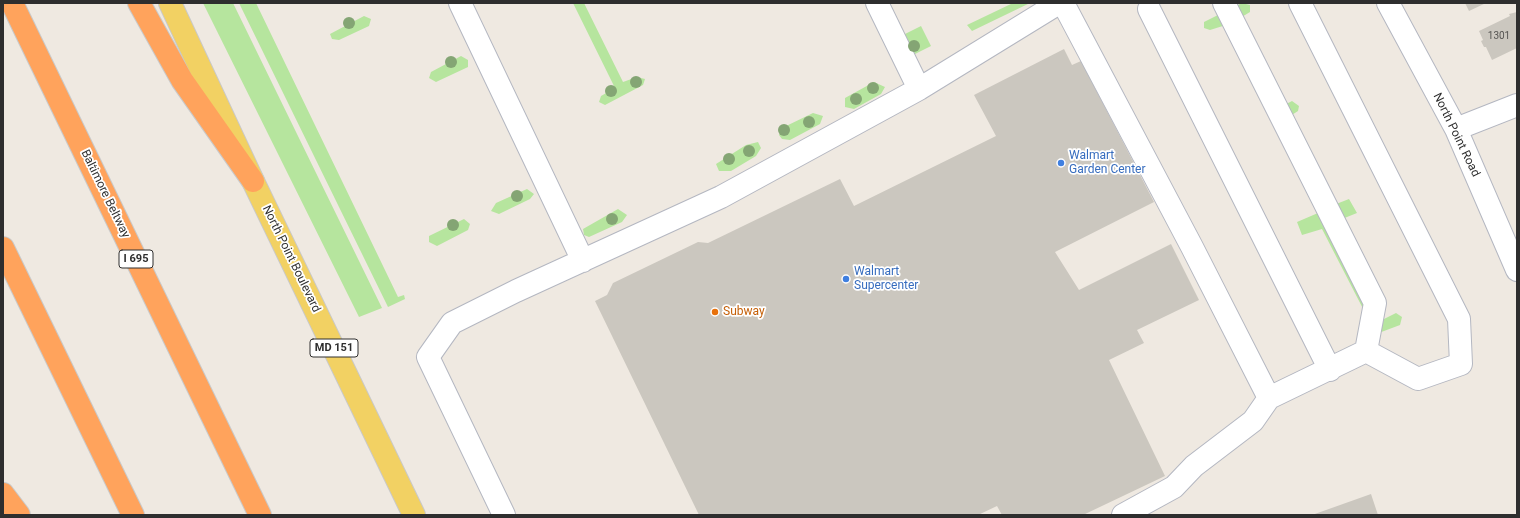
<!DOCTYPE html>
<html>
<head>
<meta charset="utf-8">
<style>
	body { margin:0 }
	#map { position:relative; width:1520px; height:518px; overflow:hidden; background:#efe9e1; font-family:Roboto,sans-serif }
	canvas { display:block }
	.frame { position:absolute; inset:0; border:4px solid #2e2e2e; pointer-events:none }
</style>
</head>
<body>
<div id="map">
<canvas width="1520" height="518"></canvas>
<div class="frame"></div>
</div>
<script>
const g = document.querySelector('canvas').getContext('2d');
g.lineJoin = 'round';
function fill(path, color) { g.fillStyle = color; g.fill(path, 'evenodd'); }
const poly = rows => new Path2D(rows.map(r => 'M' + r).join(''));
function stroke(path, color, width, dash) { g.strokeStyle = color; g.lineWidth = width; g.lineCap = dash ? 'butt' : 'round'; g.setLineDash(dash || []); g.stroke(path); }
function label(font, color, halo, rows, align = 'center') {
  g.font = font + ' Roboto,sans-serif'; g.lineWidth = 3.5; g.setLineDash([]); g.textBaseline = 'middle'; g.strokeStyle = halo; g.fillStyle = color; for (const [text, x, y, turn = 0] of rows) {
    g.save(); g.translate(x, y); g.rotate((+turn || 0) * Math.PI / 180); g.textAlign = isNaN(turn) ? turn : align; if (halo) g.strokeText(text, 0, 0); g.fillText(text, 0, 0); g.restore();
  }
}
fill(poly([
	[203,3,233,3,382,308,359,317],
	[239,3,256,3,398,297,404,295,405,299,388,307],
	[573,3,584,3,623,82,637,77,645,79,643,85,605,105,599,102,601,96,615,88],
	[1013,3,1030,3,972,31,967,25],
	[1242,3,1250,5,1250,12,1235,21,1277,109,1292,101,1299,106,1298,111,1284,120,1326,208,1349,199,1357,213,1332,223,1380,321,1396,313,1402,317,1400,325,1376,334,1322,229,1302,235,1297,222,1318,213,1226,25,1210,30,1204,28,1204,22],
	[364,16,371,19,369,26,339,40,332,39,330,34],
	[921,26,931,46,911,56,899,37],
	[461,56,468,60,468,67,436,82,429,78,431,72],
	[874,82,885,87,881,94,854,109,845,107,845,98],
	[813,113,823,116,820,124,790,140,782,139,779,135,782,128],
	[758,142,761,148,756,156,731,171,719,171,716,164,746,145],
	[527,189,534,194,530,199,499,214,491,211,496,203],
	[618,209,627,215,622,222,589,237,584,235,583,229],
	[464,219,470,224,468,230,437,246,429,242,429,236]
]), '#b6e59e');
fill(poly([
	[1465,3,1486,3,1469,11],
	[1517,12,1517,48,1492,60,1486,47,1484,47,1481,41,1483,40,1479,31,1510,16,1509,14],
	[1064,49,1072,65,1081,61,1154,202,1055,252,1079,290,1171,244,1199,300,1137,330,1144,343,1109,360,1165,476,1083,515,1002,515,997,506,978,515,699,515,595,301,607,295,613,283,698,242,708,243,840,179,854,206,996,136,974,95],
	[1371,494,1378,515,1312,515]
]), '#cbc7bf');
const minor = poly([
	[460,3,583,261],
	[877,3,919,89],
	[1063,3,1192,247,1269,398,1253,421,1194,466,1174,487,1123,515],
	[1224,3,1375,303,1366,351],
	[1388,3,1456,129,1517,270],
	[1149,9,1330,370],
	[1456,129,1517,105],
	[1269,398,1366,351,1418,379,1461,364,1459,319,1300,3],
	[504,515,428,357,452,323,516,291,721,197,919,89,1059,3]
]);
const major = poly([
	[170,3,253,181,414,515]
]);
const highway = poly([
	[12,3,260,515],
	[139,3,182,80,253,181],
	[3,248,133,515],
	[3,494,19,515]
]);
stroke(minor, '#b4b7c1', 24);
stroke(major, '#c9c9c9', 24);
stroke(highway, '#c9c9c9', 24);
stroke(minor, '#fff', 22);
stroke(major, '#f2d163', 22);
stroke(highway, '#ffa35c', 22);
g.fillStyle = '#84a574';
for (const [x, y] of [
	[349,23],
	[914,46],
	[451,62],
	[636,82],
	[873,88],
	[611,91],
	[856,99],
	[809,122],
	[784,130],
	[749,151],
	[729,159],
	[517,196],
	[612,219],
	[453,225]
]) { g.beginPath(); g.arc(x, y, 6, 0, 2 * Math.PI); g.fill(); }
for (const [x, y, r, color] of [
	[1061,163,4,"#3f7fe0"],
	[846,279,4,"#3f7fe0"],
	[715,312,4,"#e8710a"]
]) { const dot = new Path2D(); dot.arc(x, y, r, 0, 2 * Math.PI); g.fillStyle = color; g.fill(dot); stroke(dot, '#fff', 1.5); }
label('10px', '#555452', null, [
	["1301",1499,36]
]);
for (const [x, y, w] of [
	[136,259,34],
	[334,348,48]
]) { const box = new Path2D(); box.roundRect(x - w / 2, y - 9, w, 18, 3); g.fillStyle = '#fff'; g.fill(box); stroke(box, '#2e2e2e', 1); }
label('bold 11px', '#2e2e2e', null, [
	["I 695",136,259],
	["MD 151",334,348]
]);
label('12px', '#2e2e2e', '#fff', [
	["North Point Road",1456,135,64],
	["Baltimore Beltway",105,194,64],
	["North Point Boulevard",291,259,64]
]);
label('12px', '#366cbe', '#fff', [
	["Walmart",1069,156],
	["Garden Center",1069,170],
	["Walmart",854,272],
	["Supercenter",854,286]
], 'left');
label('12px', '#c56008', '#fff', [
	["Subway",723,312]
], 'left');
</script>
</body>
</html>
